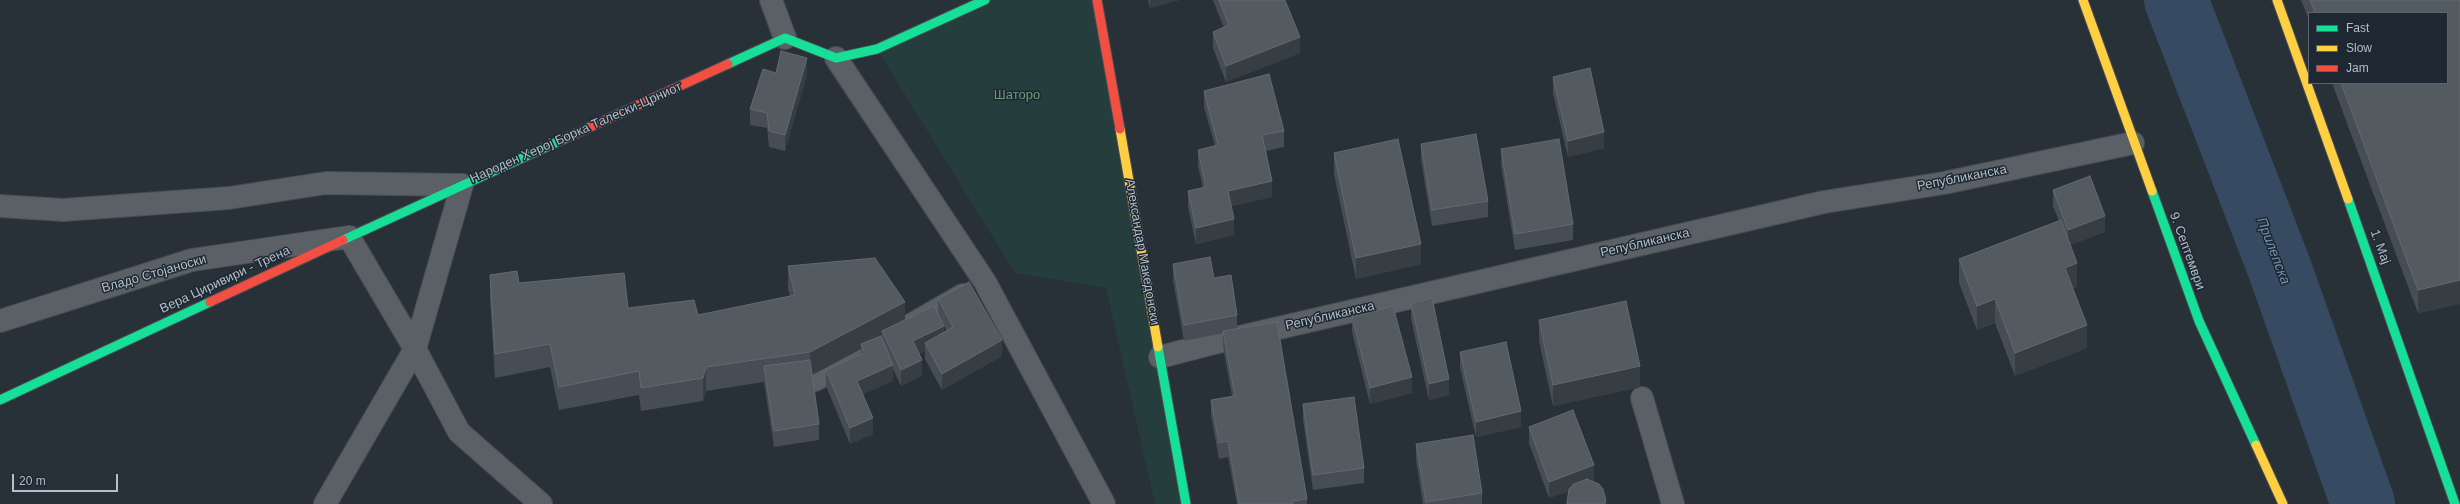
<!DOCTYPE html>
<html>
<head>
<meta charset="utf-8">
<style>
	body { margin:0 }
	#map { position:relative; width:2460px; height:504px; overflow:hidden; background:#293138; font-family:Arial,sans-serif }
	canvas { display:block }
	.legend { position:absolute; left:2308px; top:12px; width:140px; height:72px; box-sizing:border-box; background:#1d2833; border:1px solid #59646f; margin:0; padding:5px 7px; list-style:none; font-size:12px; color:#b4bec9 }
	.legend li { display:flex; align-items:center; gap:8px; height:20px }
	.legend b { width:20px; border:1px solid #59646f }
	.scale { position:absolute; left:12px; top:474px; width:106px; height:18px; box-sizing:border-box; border:2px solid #b4bec9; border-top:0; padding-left:5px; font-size:12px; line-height:14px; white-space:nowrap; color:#b4bec9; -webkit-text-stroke:3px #1d2833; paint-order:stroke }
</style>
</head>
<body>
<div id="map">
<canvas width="2460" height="504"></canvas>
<ul class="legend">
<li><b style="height:5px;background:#16e098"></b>Fast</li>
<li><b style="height:5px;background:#ffcf43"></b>Slow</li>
<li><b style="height:5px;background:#f24e42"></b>Jam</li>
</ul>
<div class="scale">20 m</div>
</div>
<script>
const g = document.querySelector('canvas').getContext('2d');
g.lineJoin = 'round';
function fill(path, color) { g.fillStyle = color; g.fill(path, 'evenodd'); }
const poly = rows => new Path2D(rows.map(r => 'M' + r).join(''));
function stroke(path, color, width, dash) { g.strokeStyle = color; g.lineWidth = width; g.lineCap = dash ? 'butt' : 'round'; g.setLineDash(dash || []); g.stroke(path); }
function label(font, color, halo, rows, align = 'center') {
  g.font = font + ' Arial,sans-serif'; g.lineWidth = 3; g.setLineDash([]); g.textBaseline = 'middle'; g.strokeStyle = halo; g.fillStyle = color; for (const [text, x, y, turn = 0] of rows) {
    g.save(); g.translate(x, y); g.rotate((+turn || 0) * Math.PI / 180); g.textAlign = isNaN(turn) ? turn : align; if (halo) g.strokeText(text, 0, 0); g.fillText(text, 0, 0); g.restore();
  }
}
fill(poly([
	[985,0,1097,0,1186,504,1155,504,1106,288,1015,273,877,49]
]), '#263d3e');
stroke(poly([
	[2176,0,2279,267,2363,504]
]), '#364b62', 64);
const street = poly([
	[771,0,785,38],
	[836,58,985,282,1104,504],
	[0,206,63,210,229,198,326,183,462,185,415,349,325,504],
	[0,321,192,260,349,237,415,349,459,432,541,504],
	[1160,357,1218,342,1824,202,1944,183,2133,143],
	[815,380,963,295],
	[1642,398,1673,504]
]);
const fast = poly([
	[728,64,785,38,836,58,877,49,985,0],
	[2152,191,2199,321,2256,445],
	[2348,199,2455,504],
	[343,240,566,138],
	[1158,347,1186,504],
	[0,400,210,302]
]);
const slow = poly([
	[2083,0,2152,191],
	[2277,0,2348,199],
	[1120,129,1158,347],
	[2256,445,2283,504]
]);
const jam = poly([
	[1097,0,1120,129],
	[566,138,728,64],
	[210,302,343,240]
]);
stroke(street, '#484d53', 24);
stroke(fast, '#484d53', 11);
stroke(slow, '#484d53', 11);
stroke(jam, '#484d53', 11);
stroke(street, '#5a6066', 22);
stroke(fast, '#16e098', 9);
stroke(slow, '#ffcf43', 9);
stroke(jam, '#f24e42', 9);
fill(poly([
	[1148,0,1179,0,1150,8],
	[1213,0,1285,0,1300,53,1226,82,1213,48,1213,32,1224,28],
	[2301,0,2460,0,2460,304,2418,313,2332,83,2447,83,2447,13,2309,13,2309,20],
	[776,73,807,74,785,151,769,147,767,128,750,125,750,109],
	[1553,77,1604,148,1568,157,1553,93],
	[1204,91,1284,131,1284,147,1266,151,1272,197,1231,206,1234,235,1196,244,1188,207,1188,191,1203,188,1198,166,1198,150,1215,146,1204,107],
	[1421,144,1488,201,1488,217,1432,226,1421,160],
	[1501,149,1573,224,1573,240,1515,250,1501,165],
	[1334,153,1421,264,1356,279,1334,174],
	[2053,190,2105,232,2070,245,2077,287,2073,288,2087,348,2015,376,1995,323,1977,330,1959,283,1959,259,2059,221,2053,206],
	[1173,264,1214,278,1237,315,1237,329,1307,499,1307,504,1237,504,1228,457,1219,459,1211,416,1211,400,1232,396,1223,347,1223,333,1184,341,1173,280],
	[788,266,905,320,938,314,938,299,1002,356,942,390,925,359,925,351,919,354,922,376,901,386,893,369,893,381,863,394,873,434,850,444,826,386,826,370,861,354,861,349,812,375,819,424,819,440,774,447,764,382,706,391,703,401,641,411,639,395,559,410,550,367,495,378,490,298,490,275,519,283,628,308,698,315,790,296,788,289],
	[943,325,947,331,944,333],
	[1411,303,1449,395,1429,400,1411,319],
	[1352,317,1412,393,1370,404,1352,332],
	[1539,320,1640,387,1553,406,1539,341],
	[1460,352,1521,427,1476,437,1460,368],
	[1303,404,1364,468,1364,483,1313,490,1303,420],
	[1529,427,1594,481,1593,482,1606,504,1567,504,1569,491,1549,498,1529,443],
	[1416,444,1482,493,1482,504,1423,504,1416,460]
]), '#474d54');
fill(poly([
	[1150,0,1179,0,1150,8],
	[1300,37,1300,53,1226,82,1226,66],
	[807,58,807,74,785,151,785,135],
	[1604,132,1604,148,1568,157,1568,141],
	[1272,181,1272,197,1228,207,1228,191],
	[2105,216,2105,232,2068,246,2068,230],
	[1234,219,1234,235,1196,244,1196,228],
	[1421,244,1421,264,1356,279,1356,258],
	[2077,263,2077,287,2065,291,2065,268],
	[2460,280,2460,304,2418,313,2418,290],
	[1995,299,1995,323,1977,330,1977,306],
	[905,302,905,325,882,331,882,338,862,348,861,344,861,349,810,376,810,352],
	[2087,325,2087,348,2015,376,2015,353],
	[944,326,944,342,925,343,925,351,913,357,913,341],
	[1002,340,1002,356,942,390,942,374],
	[922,360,922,376,901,386,901,370],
	[893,365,893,381,857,397,857,381],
	[1640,366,1640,387,1553,406,1553,385],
	[706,367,706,391,703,401,703,378],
	[1412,377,1412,393,1370,404,1370,388],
	[1449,379,1449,395,1429,400,1429,384],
	[1521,411,1521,427,1476,437,1476,422],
	[873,418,873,434,850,444,850,428],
	[1594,465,1594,481,1549,498,1549,482]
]), '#363d43');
const building = poly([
	[1219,0,1285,0,1300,37,1226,66,1213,32,1229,25,1219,0],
	[2310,0,2460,0,2460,280,2418,290,2341,83,2447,83,2447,13,2315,13,2310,0],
	[781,51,807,58,785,135,769,131,767,113,750,109,763,69,776,73,781,51],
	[1590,68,1604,132,1568,141,1553,77,1590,68],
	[1269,74,1284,131,1262,135,1272,181,1228,191,1234,219,1196,228,1188,191,1206,187,1198,150,1218,145,1204,91,1269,74],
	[1476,134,1488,201,1432,210,1421,144,1476,134],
	[1398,139,1421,244,1356,258,1334,153,1398,139],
	[1559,139,1573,224,1515,234,1501,149,1559,139],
	[2090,176,2105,216,2068,230,2053,190,2090,176],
	[2061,220,2077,263,2065,268,2087,325,2015,353,1995,299,1977,306,1959,259,2061,220],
	[1210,257,1214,278,1231,275,1237,315,1184,325,1173,264,1210,257],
	[875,258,905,302,810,352,706,367,703,378,641,388,639,371,559,387,550,344,495,354,490,275,517,271,519,283,624,273,628,308,694,300,698,315,795,295,788,266,875,258],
	[969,282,1002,340,942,374,925,343,953,327,938,299,969,282],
	[1432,298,1449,379,1429,384,1411,303,1432,298],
	[1626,301,1640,366,1553,385,1539,320,1626,301],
	[934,306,944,326,913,341,922,360,901,370,882,331,934,306],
	[1393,306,1412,377,1370,388,1352,317,1393,306],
	[1277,322,1307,499,1292,501,1293,504,1239,504,1228,441,1219,443,1211,400,1235,396,1223,331,1277,322],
	[881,336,893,365,857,381,873,418,850,428,826,370,864,353,861,344,881,336],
	[1506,342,1521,411,1476,422,1460,352,1506,342],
	[810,360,819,424,774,431,764,366,810,360],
	[1354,397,1364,468,1313,475,1303,404,1354,397],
	[1573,410,1594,465,1549,482,1529,427,1573,410],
	[1473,435,1482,493,1426,502,1416,444,1473,435],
	[1587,479,1599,484,1603,489,1606,501,1605,504,1567,504,1567,502,1569,489,1574,484,1587,479]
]);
fill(building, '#535a60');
stroke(building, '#626971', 1);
label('13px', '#6a9b71', '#1d2833', [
	["Шаторо",1017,95]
]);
label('13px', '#b4bec9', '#1d2833', [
	["Народен Херој Борка Талески-Црниот",576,133,-24],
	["Републиканска",1962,178,-11],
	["Републиканска",1645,243,-13],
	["1. Мај",2380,247,70],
	["9. Септември",2187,251,70],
	["Александар Македонски",1142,252,80],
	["Владо Стојаноски",154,274,-16],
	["Вера Циривири - Трена",225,280,-25],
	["Републиканска",1330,316,-13]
]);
label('italic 14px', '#7391ad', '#1d2833', [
	["Прилепска",2273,251,69]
]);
</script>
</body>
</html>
